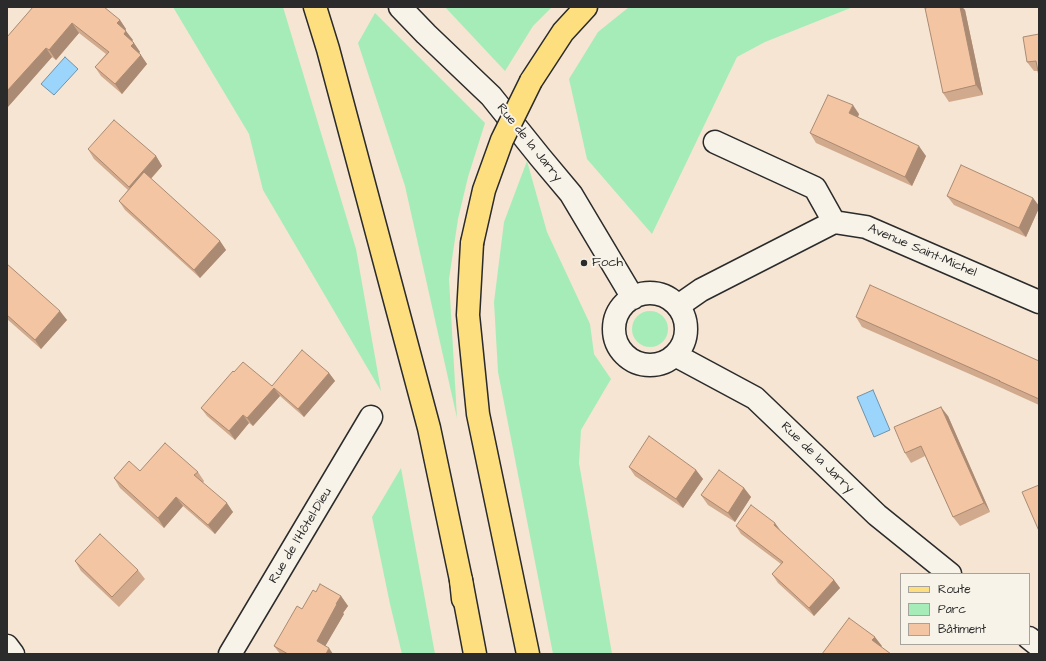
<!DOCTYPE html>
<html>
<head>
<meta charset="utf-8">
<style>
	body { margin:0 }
	#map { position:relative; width:1046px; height:661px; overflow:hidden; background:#f6e5d3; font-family:"Architects Daughter",sans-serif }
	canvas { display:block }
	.frame { position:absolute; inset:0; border:8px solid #2b2b2b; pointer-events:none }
	.legend { position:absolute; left:900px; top:573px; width:130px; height:72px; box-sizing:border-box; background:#f7f3e8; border:1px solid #a5a39c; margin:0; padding:5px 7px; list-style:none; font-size:12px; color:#2b2b2b }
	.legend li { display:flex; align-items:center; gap:8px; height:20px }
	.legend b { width:20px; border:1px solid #a5a39c }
</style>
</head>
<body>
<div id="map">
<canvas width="1046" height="661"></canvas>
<div class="frame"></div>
<ul class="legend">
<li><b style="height:5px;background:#fddf80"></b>Route</li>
<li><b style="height:11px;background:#a6ecb8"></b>Parc</li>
<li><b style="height:11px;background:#f3c5a3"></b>Bâtiment</li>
</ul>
</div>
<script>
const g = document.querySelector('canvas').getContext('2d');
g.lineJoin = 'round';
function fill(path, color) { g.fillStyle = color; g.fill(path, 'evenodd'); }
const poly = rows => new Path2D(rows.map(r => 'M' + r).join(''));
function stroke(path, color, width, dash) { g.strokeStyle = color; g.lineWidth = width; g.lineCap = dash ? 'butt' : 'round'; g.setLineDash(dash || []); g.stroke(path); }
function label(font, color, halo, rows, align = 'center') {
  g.font = font + ' "Architects Daughter",sans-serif'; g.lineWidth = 4; g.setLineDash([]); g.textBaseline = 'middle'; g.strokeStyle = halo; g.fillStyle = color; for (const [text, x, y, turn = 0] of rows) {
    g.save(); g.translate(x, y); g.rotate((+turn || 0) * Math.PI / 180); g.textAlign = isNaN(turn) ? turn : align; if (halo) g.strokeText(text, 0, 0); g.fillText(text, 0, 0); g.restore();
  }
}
fill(poly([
	[173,7,283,7,356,249,381,391,263,190,249,134],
	[445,7,552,7,533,26,505,71],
	[629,7,853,7,765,42,737,57,652,234,587,159,569,79,598,32],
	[375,13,485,123,468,177,458,219,449,279,457,418,405,186,358,43],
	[527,161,547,232,590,324,594,354,611,379,581,430,579,463,612,654,553,654,498,372,494,302,504,222],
	'632 329a18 18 0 1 1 36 0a18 18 0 1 1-36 0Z',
	[401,468,435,654,402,654,390,604,372,517]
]), '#a6ecb8');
const water = poly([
	[65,57,78,69,54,95,41,84,65,57],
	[873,390,890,430,874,437,857,397,873,390]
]);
fill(water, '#9bd5fb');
stroke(water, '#6e91a8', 1);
const minor = poly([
	[715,142,815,188,834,222],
	[678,306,701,290,834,222,866,227,1039,302],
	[230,654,371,417]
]);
const secondary = poly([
	[400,7,426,34,491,96,540,157,571,194,633,298],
	'614 329a36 36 0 1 1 72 0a36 36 0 1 1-72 0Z',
	[675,355,755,398,877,515,950,574],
	[1029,638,1039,646],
	[7,646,13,654]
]);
const primary = poly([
	[315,7,328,49,429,428,461,580,463,599],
	[531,81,563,32,586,7],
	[472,243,468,315,478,414,528,654]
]);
const trunk = poly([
	[461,580,475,654]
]);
stroke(minor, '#2b2b2b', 25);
stroke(secondary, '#2b2b2b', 25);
stroke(primary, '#2b2b2b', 25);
stroke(trunk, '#2b2b2b', 25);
stroke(minor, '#f7f3e8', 22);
stroke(secondary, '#f7f3e8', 22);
stroke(primary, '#fddf80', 22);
stroke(trunk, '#fddf80', 22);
const primaryBridge = poly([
	[472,243,484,190,502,140,531,81]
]);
stroke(primaryBridge, '#2b2b2b', 25, []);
stroke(primaryBridge, '#fddf80', 22);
fill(poly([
	[33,7,120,20,126,29,125,30,140,52,139,53,147,64,122,94,101,76,95,67,106,54,79,33,56,60,52,57,7,108,7,37],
	[930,7,962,7,965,10,983,95,949,102,943,93],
	[1039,34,1038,71,1034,71,1027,62],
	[859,114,858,118,926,156,912,186,816,143,810,133],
	[88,149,156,156,162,166,151,179,220,241,226,250,200,278,125,210,119,201,128,190,94,159],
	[947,196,1033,198,1039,206,1039,208,1026,237,954,205],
	[7,264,67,320,41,349,7,319],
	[856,317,1039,361,1039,405,1006,390,1004,389,862,327],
	[234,372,272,386,329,373,335,381,304,417,280,396,253,426,249,423,235,440,207,416,201,408],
	[948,416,990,512,960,526,953,517,925,456,911,463,905,453],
	[629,467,696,470,703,479,683,508,635,476],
	[140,471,198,472,204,481,203,483,233,512,215,534,183,506,164,528,120,488,114,478],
	[744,488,751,497,735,522,708,505,701,495],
	[736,526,781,531,834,580,840,588,814,616,778,583,772,574,781,564,741,534],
	[75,561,138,570,145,579,119,607,81,571],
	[316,592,341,596,348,606,343,613,344,614,325,646,333,654,280,654,274,646]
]), '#d1a98c');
fill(poly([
	[960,7,962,7,965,10,983,95,976,85],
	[120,20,126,29,124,32,117,23],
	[72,23,79,33,56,60,49,50],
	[126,31,133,40,131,43,124,34],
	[134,43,140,52,137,55,131,46],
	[46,48,52,57,7,108,7,91],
	[141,55,147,64,122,94,115,84],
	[853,105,859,114,855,123,849,113],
	[919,146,926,156,912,186,905,177],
	[156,156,162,166,135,196,129,187],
	[1033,198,1039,206,1039,208,1026,237,1019,228],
	[220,241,226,250,200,278,194,270],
	[60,311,67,320,41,349,35,340],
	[329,373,335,381,304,417,298,409],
	[274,388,280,396,253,426,247,418],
	[941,407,948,416,990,512,984,503],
	[243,415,249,423,235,440,229,431],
	[696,470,703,479,683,508,676,499],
	[744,488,751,497,735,522,728,513],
	[176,497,183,506,164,528,158,518],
	[227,503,233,512,215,534,208,525],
	[775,523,781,531,774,525],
	[834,580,840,588,814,616,809,608],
	[341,596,348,606,343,613,344,614,323,650,317,641,336,604],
	[875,637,882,646,879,650,872,640],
	[329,648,333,654,326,654]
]), '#aa8a72');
const building = poly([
	[33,7,104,7,120,20,117,23,126,31,124,34,134,43,131,46,141,55,115,84,95,67,109,52,72,23,49,50,46,48,7,91,7,37,33,7],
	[930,7,960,7,976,85,943,93,925,8,930,7],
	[1039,34,1039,76,1036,61,1027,62,1023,37,1039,34],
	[828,95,853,105,849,113,919,146,905,177,810,133,828,95],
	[114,120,156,156,129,187,88,149,114,120],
	[961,165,1033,198,1019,228,947,196,961,165],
	[144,172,220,241,194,270,119,201,144,172],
	[7,264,60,311,35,340,7,315,7,264],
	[870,285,1039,361,1039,399,999,381,1000,381,856,317,870,285],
	[302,350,329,373,298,409,274,388,247,418,243,415,229,431,201,408,233,371,234,372,243,362,272,386,302,350],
	[941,407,984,503,953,517,921,446,905,453,894,427,941,407],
	[649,436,696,470,676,499,629,467,649,436],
	[165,443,198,472,194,475,227,503,208,525,176,497,158,518,114,478,129,461,140,471,165,443],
	[719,470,744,488,728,513,701,495,719,470],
	[1039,485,1039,531,1022,492,1039,485],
	[751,505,775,523,774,525,834,580,809,608,772,574,783,562,736,526,751,505],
	[100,534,138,570,112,597,75,561,100,534],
	[320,584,341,596,336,604,337,604,317,641,329,648,326,654,288,654,274,646,297,606,302,609,313,590,316,592,320,584],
	[849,618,875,637,872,640,891,654,822,654,849,618]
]);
fill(building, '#f3c5a3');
stroke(building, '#aa8a72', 1);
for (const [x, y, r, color] of [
	[584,263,4,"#2b2b2b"]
]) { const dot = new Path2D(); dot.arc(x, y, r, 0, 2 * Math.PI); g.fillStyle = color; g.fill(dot); stroke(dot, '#f7f3e8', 1.5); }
label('13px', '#2b2b2b', '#f7f3e8', [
	["Rue de la Jarry",529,143,51],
	["Avenue Saint-Michel",922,251,23],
	["Rue de la Jarry",817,458,44],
	["Rue de l'Hôtel-Dieu",301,536,-59]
]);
label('13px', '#2b2b2b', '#f7f3e8', [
	["Foch",592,263]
], 'left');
</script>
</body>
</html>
